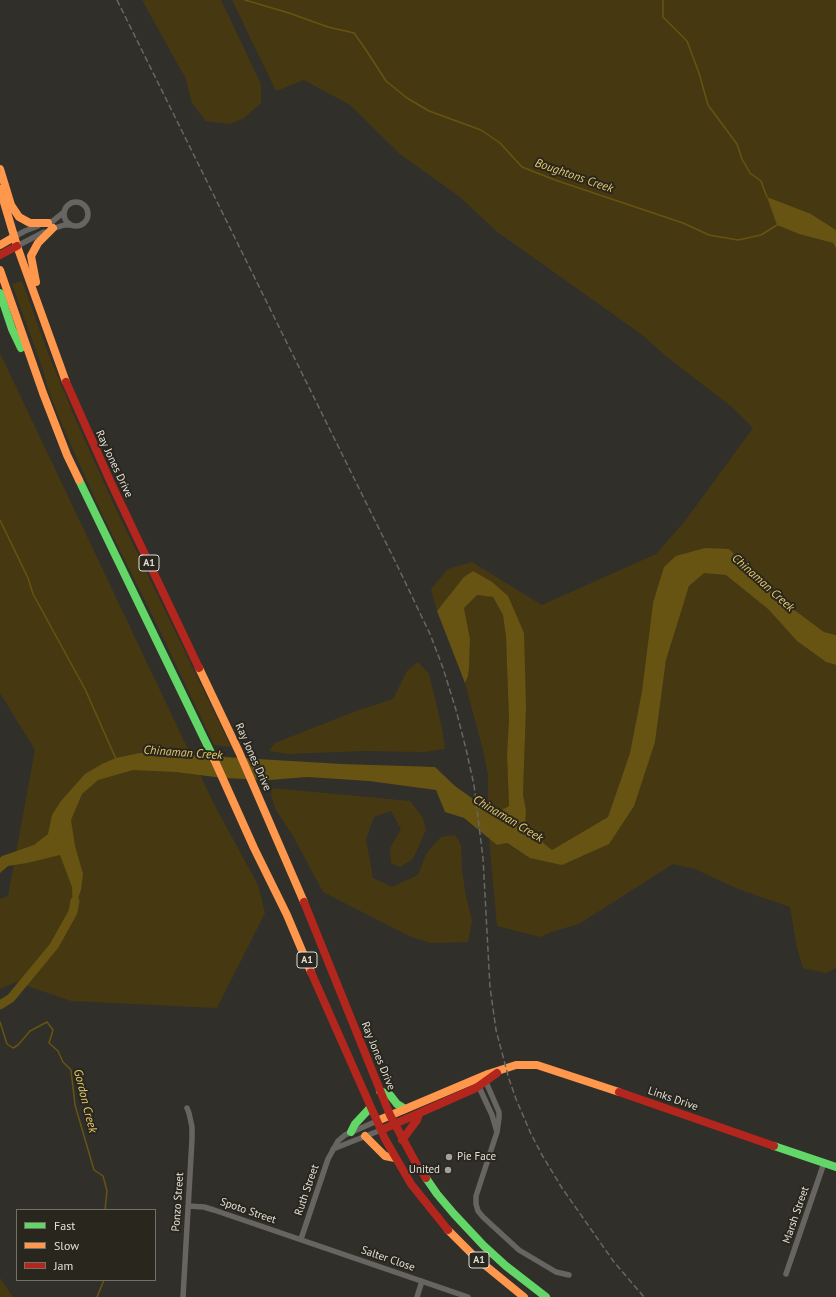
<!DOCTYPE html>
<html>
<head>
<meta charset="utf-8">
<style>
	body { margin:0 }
	#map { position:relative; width:836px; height:1297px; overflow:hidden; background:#302f2a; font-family:"PT Sans",sans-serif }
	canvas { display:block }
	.legend { position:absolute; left:16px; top:1209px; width:140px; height:72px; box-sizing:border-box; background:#29261d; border:1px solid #737068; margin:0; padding:5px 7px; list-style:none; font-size:12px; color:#e1dfd9 }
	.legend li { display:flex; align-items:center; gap:8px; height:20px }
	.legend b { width:20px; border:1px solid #737068 }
</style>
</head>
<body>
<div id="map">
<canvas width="836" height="1297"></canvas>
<ul class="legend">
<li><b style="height:5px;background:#63d668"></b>Fast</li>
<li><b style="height:5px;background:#ff974d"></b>Slow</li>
<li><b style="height:5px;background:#b3261e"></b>Jam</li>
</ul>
</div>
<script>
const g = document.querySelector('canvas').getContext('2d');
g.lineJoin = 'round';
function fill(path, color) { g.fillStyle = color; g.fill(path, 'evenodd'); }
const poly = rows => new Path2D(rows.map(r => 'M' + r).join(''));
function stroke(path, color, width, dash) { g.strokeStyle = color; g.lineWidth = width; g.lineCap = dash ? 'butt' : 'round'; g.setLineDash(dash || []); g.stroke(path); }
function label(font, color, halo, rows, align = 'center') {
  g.font = font + ' "PT Sans",sans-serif'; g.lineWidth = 4; g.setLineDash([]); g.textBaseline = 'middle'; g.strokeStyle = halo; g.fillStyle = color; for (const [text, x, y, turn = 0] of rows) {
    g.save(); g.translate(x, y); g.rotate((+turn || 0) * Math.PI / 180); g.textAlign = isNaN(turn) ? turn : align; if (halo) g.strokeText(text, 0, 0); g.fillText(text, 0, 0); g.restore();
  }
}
fill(poly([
	[142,0,221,0,261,84,261,103,244,118,230,124,206,121,192,103,186,79],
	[232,0,836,0,836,230,811,214,777,225,799,234,833,243,836,248,836,635,824,632,781,600,729,549,653,603,642,691,630,753,608,817,552,850,525,828,526,810,523,795,526,707,508,596,464,578,437,611,431,589,448,569,472,562,542,605,656,554,685,521,753,428,732,407,667,357,641,334,496,231,460,197,400,154,350,105,304,80,276,91],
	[22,281,48,353,75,418,115,507,231,747,214,745,161,633,102,514,62,425,48,389,42,367,12,284],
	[0,353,214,804,258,885,265,913,217,1008,71,1001,16,982,0,989,0,899,8,896,35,750,0,693],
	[704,572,726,575,768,609,797,641,826,662,836,665,836,968,826,973,803,968,797,948,790,907,738,889,695,869,673,864,579,924,551,932,541,937,497,926,489,838,497,845,506,843,530,858,584,856,655,742,666,660,689,586],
	[477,595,493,597,503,615,506,637,509,719,507,755,509,806,494,814,488,809,488,775,483,750,465,683,468,676,469,668,470,639,464,608],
	[418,662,429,674,442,728,445,749,424,752,363,751,288,754,269,751,275,743,356,711,393,699,407,671],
	[272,788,410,801,423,818,426,830,413,859,400,867,391,863,390,848,401,829,391,811,374,817,366,840,373,878,392,887,418,875,426,854,441,837,455,835,461,845,462,870,466,897,472,921,468,942,430,943,409,936,323,892,293,836,276,810,271,795],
	[0,1278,13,1297,0,1297]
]), '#463912');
fill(poly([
	[767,197,811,214,836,230,836,248,833,243,799,234,777,225],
	[705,548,729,549,781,600,824,632,836,635,836,665,826,662,797,641,768,609,726,575,704,573,689,586,666,660,655,742,634,806,609,844,562,865,530,858,507,843,497,845,464,818,445,812,436,790,369,781,307,777,269,780,223,778,176,772,133,770,98,780,82,794,71,820,75,846,83,874,81,890,73,912,72,887,60,855,27,863,8,866,0,873,0,858,2,856,34,845,48,834,52,815,61,801,85,774,102,764,116,758,140,753,156,753,342,764,435,767,455,786,494,814,509,806,507,755,509,719,506,637,503,615,493,597,477,595,464,608,470,639,469,668,468,676,465,683,437,611,464,577,473,571,492,582,508,596,524,633,526,707,523,795,526,810,525,828,552,850,608,817,630,753,642,691,653,603,664,567,676,556]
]), '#675412');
stroke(poly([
	[245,0,289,13,328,27,354,33,366,50,386,81,407,98,429,111,481,130,500,143,522,167,555,180,683,223,709,235,738,240,761,235,777,225],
	[663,0,663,17,687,41,699,73,708,105,737,144,742,159,750,173,761,181,767,197],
	[0,520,28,578,33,594,85,689,116,759],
	[0,1022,7,1044,13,1048,18,1045,30,1031,47,1022,53,1030,49,1043,58,1051,63,1062,71,1070,75,1105,94,1170,103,1176,107,1191,105,1210],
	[97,1297,104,1280]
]), '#675412', 1.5);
stroke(poly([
	[0,1005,11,998,54,946,73,912,75,901]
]), '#675412', 9);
stroke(poly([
	'64 214a12 12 0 1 1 24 0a12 12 0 1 1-24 0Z',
	[46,223,53,221,64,212],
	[52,229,64,225,71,225],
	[14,237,25,231,38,226],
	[17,246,44,232],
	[486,1082,499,1112,499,1118,497,1132,476,1196,476,1204,478,1211,483,1217,519,1250,556,1272,569,1275],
	[479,1087,492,1115,497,1132],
	[333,1149,381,1130],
	[188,1206,204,1207,214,1210,468,1297],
	[301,1239,328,1159,338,1141,345,1135,377,1121],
	[786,1274,824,1163],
	[183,1297,192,1139,192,1127,189,1113,187,1108],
	[417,1297,422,1281]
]), '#666561', 5.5);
stroke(poly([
	[0,293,12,329,21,348],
	[79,480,214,759],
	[380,1091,390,1095,397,1104,405,1109],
	[351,1132,355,1124,370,1108],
	[774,1146,836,1167],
	[426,1178,437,1194,454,1214,484,1246,506,1266,546,1297]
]), '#63d668', 8);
stroke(poly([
	[0,169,11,205,19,217,30,223,48,223],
	[0,189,17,246,66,382],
	[0,245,14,237],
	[0,270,43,393,67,455,79,480],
	[36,282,31,256,38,243,53,228],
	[199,668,239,752,304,902],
	[214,759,254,848,287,915,311,972],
	[377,1121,488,1074,516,1065,537,1065,619,1092],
	[365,1136,385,1156,395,1158],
	[448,1230,475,1257,524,1297]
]), '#ff974d', 8);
stroke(poly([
	[0,255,17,246],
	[66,382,111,483,199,668],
	[304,902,390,1115,418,1167,426,1178],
	[311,972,385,1139,411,1184,448,1230],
	[619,1092,774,1146],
	[381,1130,476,1088,497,1073],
	[402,1140,417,1120,419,1114]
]), '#b3261e', 8);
stroke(poly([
	[117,0,396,563,430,634,443,668,456,710,466,749,474,785,483,858,490,987,496,1030,509,1079,516,1099,531,1134,542,1155,562,1188,614,1262,644,1297]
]), '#686764', 1.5, [6, 3]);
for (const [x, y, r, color] of [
	[449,1157,4,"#a3a19c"],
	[448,1170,4,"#a3a19c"]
]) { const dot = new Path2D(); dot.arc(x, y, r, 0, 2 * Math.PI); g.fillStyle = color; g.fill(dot); stroke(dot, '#29261d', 1.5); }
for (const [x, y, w] of [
	[149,563,20],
	[307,960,20],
	[479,1260,20]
]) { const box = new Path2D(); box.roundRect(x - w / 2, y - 8, w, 16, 3); g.fillStyle = '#29261d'; g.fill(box); stroke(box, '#e1dfd9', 1); }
label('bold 10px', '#e1dfd9', null, [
	["A1",149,563],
	["A1",307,960],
	["A1",479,1260]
]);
label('11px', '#e1dfd9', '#29261d', [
	["Ray Jones Drive",114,464,65],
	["Ray Jones Drive",253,757,66],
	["Ray Jones Drive",378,1056,68],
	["Links Drive",673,1099,19],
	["Ruth Street",307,1190,-71],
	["Ponzo Street",178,1202,-86],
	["Spoto Street",248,1211,19],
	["Marsh Street",796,1215,-71],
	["Salter Close",388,1259,19]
]);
label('11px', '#e1dfd9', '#29261d', [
	["Pie Face",457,1157],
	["United",440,1170,"right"]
], 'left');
label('italic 12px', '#e8ca6c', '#29261d', [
	["Boughtons Creek",574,176,19],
	["Chinaman Creek",763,583,42],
	["Chinaman Creek",183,753,4],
	["Chinaman Creek",508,819,31],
	["Gordon Creek",85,1101,76]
]);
</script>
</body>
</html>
